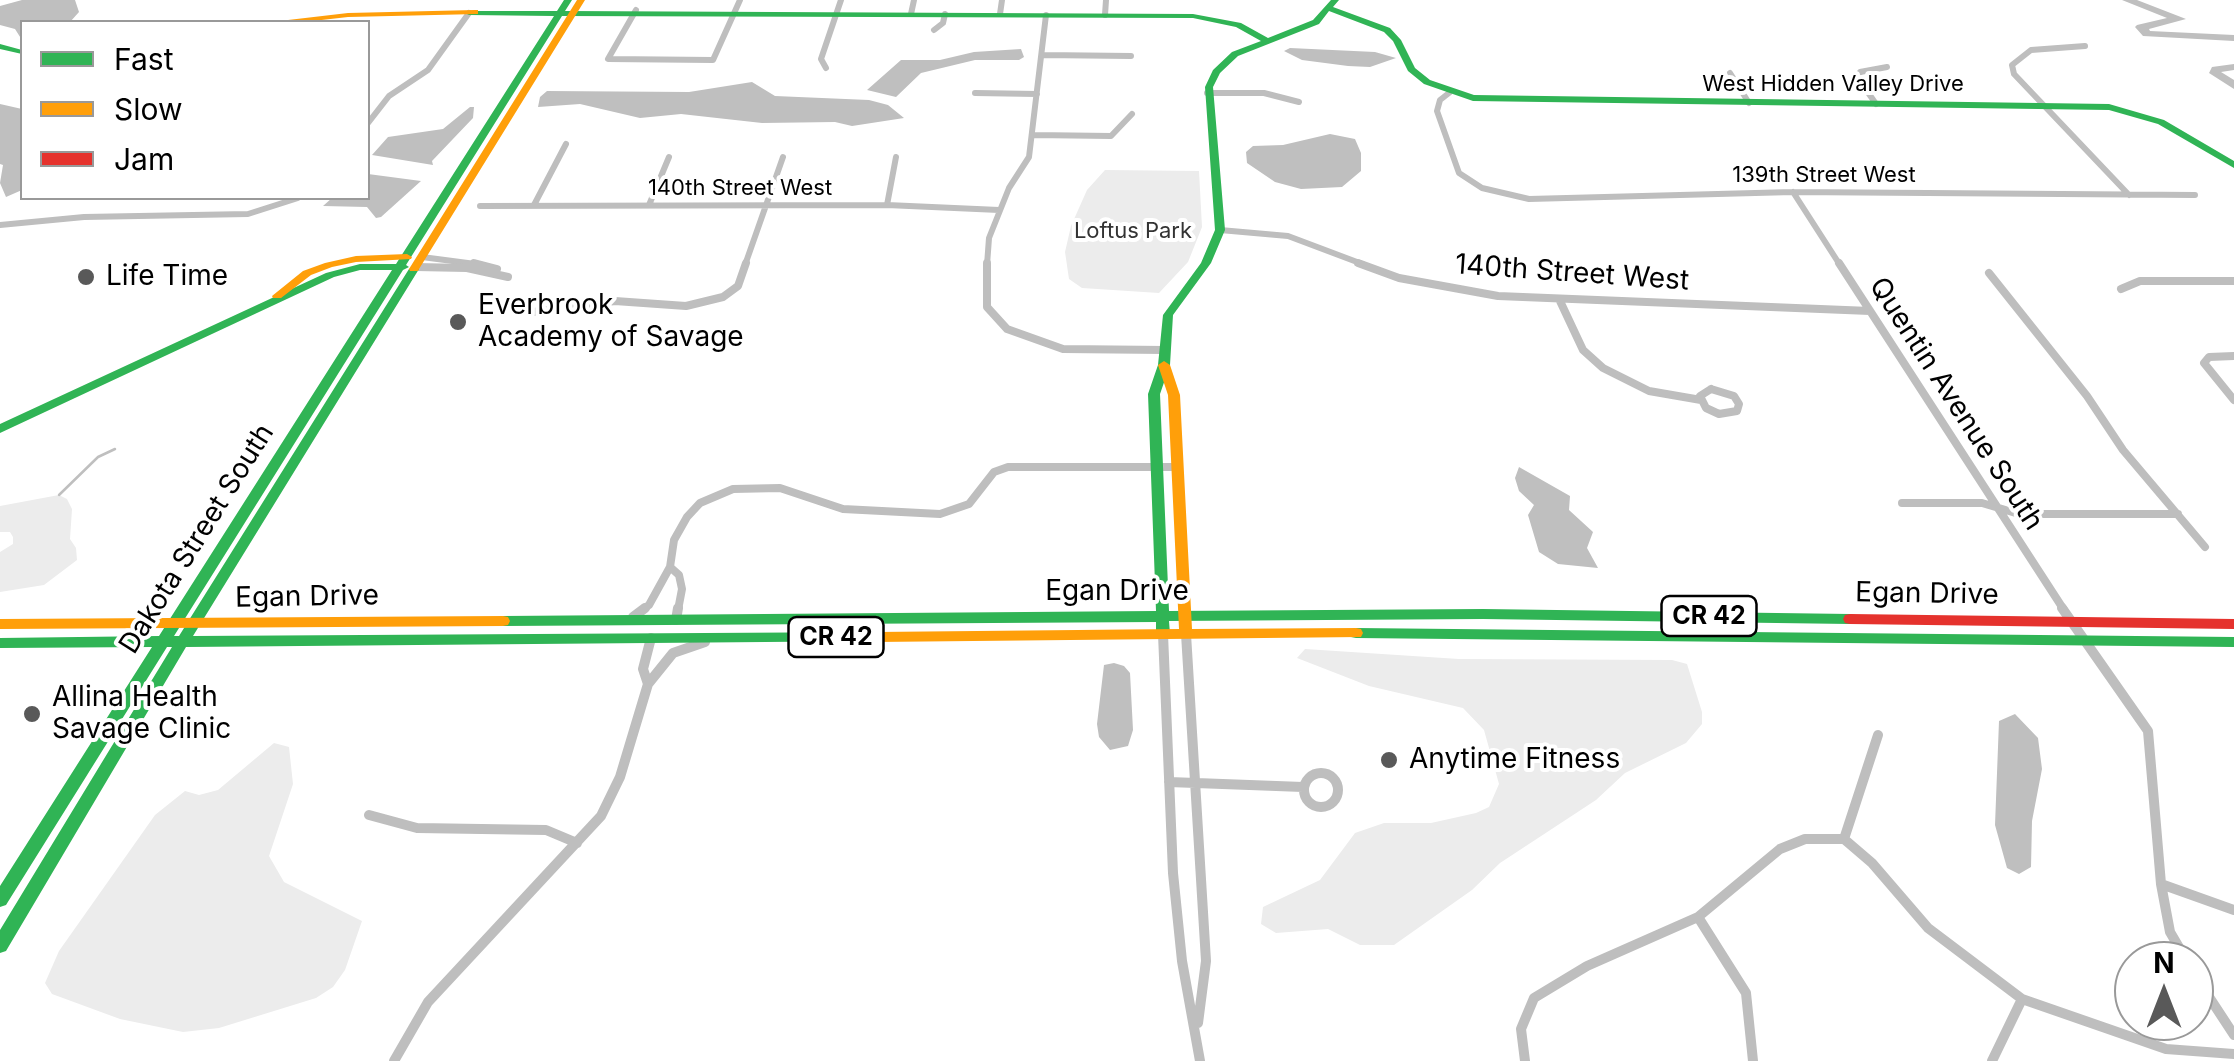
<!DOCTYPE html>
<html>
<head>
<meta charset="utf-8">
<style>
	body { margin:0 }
	#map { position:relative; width:2234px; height:1061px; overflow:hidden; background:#fff; font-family:Inter,sans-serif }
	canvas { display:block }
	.legend { position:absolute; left:20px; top:20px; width:350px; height:180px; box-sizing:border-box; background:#fff; border:2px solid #999; margin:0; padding:12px 18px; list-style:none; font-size:30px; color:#000 }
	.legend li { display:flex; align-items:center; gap:20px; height:50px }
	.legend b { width:50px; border:2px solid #999 }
	.north { position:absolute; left:2114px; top:941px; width:100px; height:100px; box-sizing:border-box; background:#fff; border:2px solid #999; border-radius:50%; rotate:0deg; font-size:28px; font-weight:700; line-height:40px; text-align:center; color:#000 }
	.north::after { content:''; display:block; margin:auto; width:35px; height:45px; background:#595959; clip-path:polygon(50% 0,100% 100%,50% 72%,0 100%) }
</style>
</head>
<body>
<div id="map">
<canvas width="2234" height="1061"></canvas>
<ul class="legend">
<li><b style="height:12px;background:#30b455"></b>Fast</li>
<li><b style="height:12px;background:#ff9f0a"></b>Slow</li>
<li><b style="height:12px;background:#e5322d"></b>Jam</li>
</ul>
<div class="north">N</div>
</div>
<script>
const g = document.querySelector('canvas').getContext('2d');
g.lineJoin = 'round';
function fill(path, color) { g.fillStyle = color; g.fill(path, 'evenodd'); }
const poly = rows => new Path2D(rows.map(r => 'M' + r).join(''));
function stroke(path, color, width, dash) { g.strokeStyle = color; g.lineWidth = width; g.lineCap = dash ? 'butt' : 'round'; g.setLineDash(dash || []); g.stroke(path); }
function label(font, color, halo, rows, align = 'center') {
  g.font = font + ' Inter,sans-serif'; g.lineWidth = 8; g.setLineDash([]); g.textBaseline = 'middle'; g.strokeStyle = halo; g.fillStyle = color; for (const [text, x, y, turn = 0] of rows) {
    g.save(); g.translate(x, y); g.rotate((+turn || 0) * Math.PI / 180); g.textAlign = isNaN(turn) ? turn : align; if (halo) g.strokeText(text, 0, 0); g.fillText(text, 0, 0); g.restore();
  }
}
fill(poly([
	[1105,170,1199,171,1202,227,1188,262,1159,293,1082,288,1069,279,1065,252,1071,226,1087,190],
	[59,495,67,499,72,509,70,539,76,548,77,560,44,585,0,592,0,552,13,544,13,537,10,532,0,532,0,506],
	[1305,649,1459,659,1672,660,1687,664,1702,712,1702,724,1686,743,1625,773,1596,800,1500,863,1472,890,1394,945,1360,945,1328,929,1276,933,1261,924,1263,907,1320,880,1355,833,1384,823,1431,823,1476,813,1489,807,1499,784,1484,730,1463,708,1369,686,1297,658],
	[274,743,289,747,293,784,269,856,284,882,362,921,345,970,333,987,316,998,219,1028,183,1032,120,1019,52,994,45,983,59,951,155,815,185,791,199,795,218,790]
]), '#ececec');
fill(poly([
	[22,0,75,0,79,12,70,22,22,22,22,40,15,29,0,25,0,6],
	[1290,48,1375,52,1396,58,1370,67,1348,66,1302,60,1284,51],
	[1021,49,1024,57,1019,60,975,60,921,73,896,97,867,90,901,60,940,60,974,52],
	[752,82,775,96,869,100,888,105,904,118,852,126,835,122,762,123,681,114,640,118,580,104,538,107,540,97,547,91,689,92],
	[0,104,22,109,22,190,6,197,0,183,3,165,0,164],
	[470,107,474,107,473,118,432,161,433,165,372,155,388,137,443,129],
	[1330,134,1355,139,1361,153,1361,171,1342,187,1301,189,1275,182,1247,163,1246,152,1253,146,1283,145],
	[368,174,421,181,381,217,376,218,367,207,323,206,332,198,368,198],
	[1519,467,1570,496,1569,510,1593,532,1587,548,1598,568,1558,564,1539,552,1528,515,1534,505,1519,491,1515,478],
	[1114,663,1124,666,1130,673,1133,730,1128,746,1110,750,1099,737,1097,724,1104,665],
	[2015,714,2038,738,2042,769,2032,821,2031,867,2019,874,2007,868,1995,825,1999,721]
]), '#bfbfbf');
stroke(poly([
	[59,495,98,457,115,449]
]), '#bfbfbf', 2.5);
fill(poly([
	[2122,0,2137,0,2186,19,2149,29,2150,31,2234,35,2234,41,2143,36,2135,27,2137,25,2167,18,2122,0],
	[2234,64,2234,70,2221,72,2234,80,2234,89,2209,73,2212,67,2234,64]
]), '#bfbfbf');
stroke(poly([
	[636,10,608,59,713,60,740,0],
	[911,14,914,0],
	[1000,14,1002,0],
	[1105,15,1106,0],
	[934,30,943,23,945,14],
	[2085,46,2031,50,2012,65,2014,74,2129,195],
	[1042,55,1131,56],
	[826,68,821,59,841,0],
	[1730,73,1749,103],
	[975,93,1037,94],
	[1207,93,1264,93,1299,102],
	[1449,93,1440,100,1437,111,1459,173,1482,188,1529,199,1793,192,2195,195],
	[1876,104,1858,78,1860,72,1887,67],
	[368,123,389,96,428,70,469,13],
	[1033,135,1111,136,1132,114],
	[1793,192,1840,265],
	[534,205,566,144],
	[649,205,669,157],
	[887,205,896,157],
	[480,206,887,205,999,210],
	[0,225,84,217,248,214,298,198],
	[1220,230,1288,236,1365,265],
	[422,257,483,265],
	[745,265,783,157],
	[987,265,989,238,1009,188,1029,157,1046,15]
]), '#bebebe', 6);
stroke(poly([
	[474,263,497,269],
	[987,263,987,307,1007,329,1063,349,1165,350],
	[1358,263,1399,278,1498,296,1870,311],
	[1839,263,2064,610],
	[416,267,467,268,508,277],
	[1989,273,2087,396,2123,450,2205,547],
	[2121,289,2140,281,2234,281],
	[1560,301,1583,350,1603,368,1649,391,1701,400],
	[533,312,615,301,686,306,723,297,738,286,746,263],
	[2234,356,2209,357,2204,363,2234,400],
	[1711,389,1734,396,1739,404,1737,411,1719,414,1706,408,1700,396,1711,389],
	[1902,503,1982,503,2019,514,2178,514],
	[670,567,674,540,687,517,700,503,733,489,780,488,843,509,940,514,969,504,994,472,1008,467,1179,467],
	[642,610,649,605,670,567,679,575,682,589,678,610]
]), '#bebebe', 8);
stroke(poly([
	[2062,608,2148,731,2161,884,2170,932,2187,961],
	[633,617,645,608],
	[676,620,678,608],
	[1163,634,1173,873,1182,961,1200,1061],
	[1186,634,1206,961,1198,1023],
	[651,638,643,669,648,684,673,653,705,642],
	'1304 790a17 17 0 1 1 34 0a17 17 0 1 1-34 0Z',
	[1169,782,1303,787],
	[369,815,417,828,546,830,577,843],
	[1844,839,1878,735],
	[2161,884,2234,910],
	[1698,917,1746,993,1753,1061],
	[2194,974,2234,1035],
	[394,1061,428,1002,601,816,620,777,648,684],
	[1525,1061,1521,1029,1534,998,1587,966,1698,917,1780,849,1805,839,1844,839,1872,863,1928,928,2022,999,2166,1049,2234,1054],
	[1992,1061,2022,999]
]), '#bebebe', 10);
fill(poly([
	[564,0,572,0,565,11,1193,14,1241,23,1268,38,1313,20,1331,0,1339,0,1333,7,1390,28,1401,40,1415,68,1430,80,1474,95,2109,104,2164,120,2234,161,2234,168,2158,124,2109,110,1473,101,1424,84,1408,71,1393,41,1384,32,1329,11,1319,24,1238,56,1220,73,1213,87,1225,230,1211,263,1173,315,1170,365,1160,394,1169,611,1483,609,1850,614,1855,615,1857,619,1855,623,1850,624,1483,619,1169,621,1170,634,1168,638,1163,639,1158,638,1156,634,1156,622,503,626,498,625,496,621,498,617,503,616,1156,611,1148,394,1158,365,1163,315,1201,263,1215,230,1205,87,1213,70,1232,52,1261,41,1236,27,1193,18,562,16,406,265,409,267,403,270,174,636,179,636,409,269,414,266,419,269,193,636,876,632,881,633,883,637,881,641,186,647,6,951,0,953,0,930,172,647,167,647,6,905,0,907,0,886,152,647,0,648,0,638,159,636,392,270,360,270,334,277,0,433,0,424,326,273,360,264,396,264,554,16,469,15,465,13,469,11,557,11,564,0],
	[0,44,22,50,22,54,0,49,0,44],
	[1356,628,2234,637,2234,647,1356,638,1351,637,1349,633,1351,629,1356,628]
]), '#30b455');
fill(poly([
	[577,0,585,0,419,269,418,271,410,271,409,269,577,0],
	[475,10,478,10,478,14,348,17,304,22,284,22,288,20,348,13,475,10],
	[407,254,412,257,411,259,356,262,332,267,311,275,281,298,273,298,272,296,303,271,325,263,356,256,407,254],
	[1164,361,1170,365,1180,395,1192,629,1356,628,1361,629,1363,633,1361,637,876,642,871,641,869,637,871,633,876,632,1179,629,1168,395,1158,365,1164,361],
	[503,616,508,617,510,621,508,625,503,626,0,629,0,619,503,616]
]), '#ff9f0a');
fill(poly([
	[1850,614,2234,619,2234,629,1850,624,1845,623,1843,619,1845,615,1850,614]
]), '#e5322d');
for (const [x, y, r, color] of [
	[86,277,10,"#595959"],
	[458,322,10,"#595959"],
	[32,714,10,"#595959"],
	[1389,760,10,"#595959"]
]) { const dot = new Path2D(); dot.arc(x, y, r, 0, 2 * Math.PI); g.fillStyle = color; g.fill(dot); stroke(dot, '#fff', 4); }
label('22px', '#000', '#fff', [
	["West Hidden Valley Drive",1833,84],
	["139th Street West",1824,175],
	["140th Street West",740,188]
]);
label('22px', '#333', '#fff', [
	["Loftus Park",1133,231]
]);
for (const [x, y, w] of [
	[1709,616,95],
	[836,637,95]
]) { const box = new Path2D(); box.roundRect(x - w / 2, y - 20, w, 40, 8); g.fillStyle = '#fff'; g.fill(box); stroke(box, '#000', 2.5); }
label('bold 25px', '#000', null, [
	["CR 42",1709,616],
	["CR 42",836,637]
]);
label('28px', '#000', '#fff', [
	["140th Street West",1572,273,4],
	["Quentin Avenue South",1956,404,57],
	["Dakota Street South",197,539,-58],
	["Egan Drive",1117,592],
	["Egan Drive",1927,594,1],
	["Egan Drive",307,597,-1]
]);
label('28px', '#000', '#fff', [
	["Life Time",106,277],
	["Everbrook",478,306],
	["Academy of Savage",478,338],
	["Allina Health",52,698],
	["Savage Clinic",52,730],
	["Anytime Fitness",1409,760]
], 'left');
</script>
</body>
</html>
